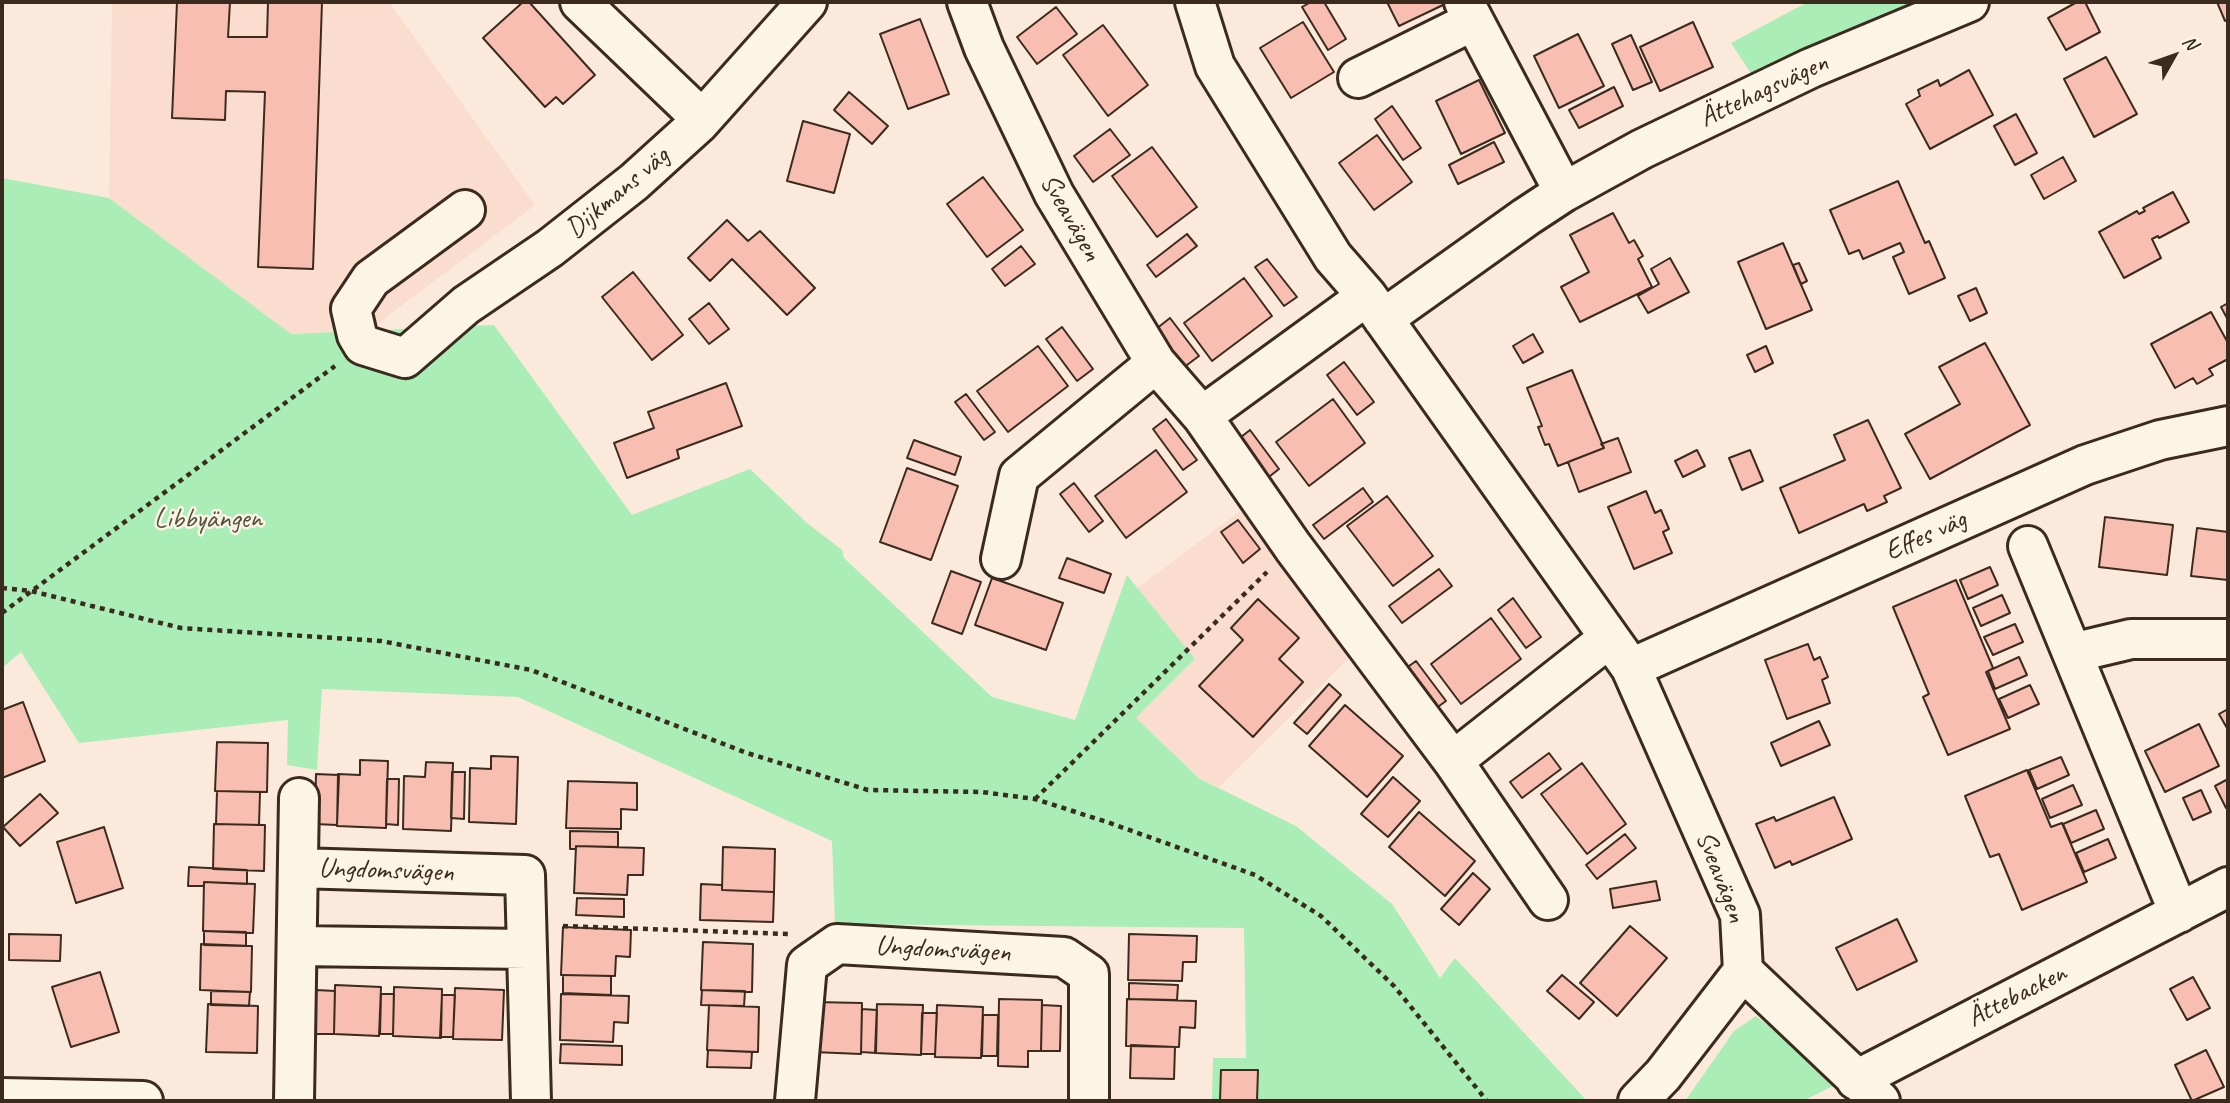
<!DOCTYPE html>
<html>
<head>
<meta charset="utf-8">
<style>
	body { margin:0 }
	#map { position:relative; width:2230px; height:1103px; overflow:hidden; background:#fbeadb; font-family:Caveat,sans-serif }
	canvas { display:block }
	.frame { position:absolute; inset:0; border:4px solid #3b2a1e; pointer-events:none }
	.north { position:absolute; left:2139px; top:21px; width:70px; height:70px; -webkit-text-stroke:5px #fcf5e5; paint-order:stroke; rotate:50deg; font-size:19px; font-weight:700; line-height:28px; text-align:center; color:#3b2a1e }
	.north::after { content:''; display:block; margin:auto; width:24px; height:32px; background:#3b2a1e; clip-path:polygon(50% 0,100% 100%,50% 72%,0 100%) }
</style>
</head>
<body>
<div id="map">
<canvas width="2230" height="1103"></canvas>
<div class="frame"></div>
<div class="north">N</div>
</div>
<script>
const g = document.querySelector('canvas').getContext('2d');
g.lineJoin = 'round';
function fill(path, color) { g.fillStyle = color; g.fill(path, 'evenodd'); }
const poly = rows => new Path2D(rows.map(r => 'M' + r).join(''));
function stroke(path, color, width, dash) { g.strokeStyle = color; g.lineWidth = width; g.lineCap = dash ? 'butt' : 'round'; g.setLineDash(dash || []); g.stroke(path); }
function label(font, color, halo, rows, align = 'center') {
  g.font = font + ' Caveat,sans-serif'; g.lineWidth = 5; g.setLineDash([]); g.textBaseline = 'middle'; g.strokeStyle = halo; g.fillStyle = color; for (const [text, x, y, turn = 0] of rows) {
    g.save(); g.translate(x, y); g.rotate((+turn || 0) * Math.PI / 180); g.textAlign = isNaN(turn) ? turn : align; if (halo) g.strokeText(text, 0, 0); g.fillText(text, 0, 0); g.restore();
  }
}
fill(poly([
	[112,2,389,2,535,205,369,330,291,334,109,198],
	[1243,509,1355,652,1219,787,1201,779,1136,718,1195,659,1137,588]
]), '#faddcf');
fill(poly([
	[1808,2,1915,2,1756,81,1731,43],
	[2,178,109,198,291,334,494,325,632,515,750,469,807,523,842,550,844,558,992,697,1075,720,1127,575,1195,659,1136,718,1200,779,1296,826,1392,904,1440,978,1455,958,1587,1101,1212,1101,1213,1058,1246,1058,1244,928,835,924,832,841,518,697,322,689,317,770,287,765,288,720,79,743,21,652,2,668],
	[1756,1016,1839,1083,1803,1101,1685,1101,1734,1031]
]), '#aaedb7');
const building = poly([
	[177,2,230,2,228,37,267,37,268,2,322,2,313,269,258,267,265,92,226,91,225,120,172,118,177,2],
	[523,2,529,2,595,75,563,104,556,97,545,107,483,38,523,2],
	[1311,2,1324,2,1346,39,1328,50,1302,7,1311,2],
	[1387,2,1441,2,1443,5,1399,26,1387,2],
	[2077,2,2085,2,2100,32,2066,50,2048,18,2077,2],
	[2217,2,2228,2,2228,19,2225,21,2217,2],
	[1056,7,1077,34,1037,64,1017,37,1056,7],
	[920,19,949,94,908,109,880,34,920,19],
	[1303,22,1334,72,1291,98,1260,48,1303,22],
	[1693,22,1713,67,1660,91,1640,47,1693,22],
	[1103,25,1148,85,1108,116,1063,55,1103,25],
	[1578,34,1604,86,1559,108,1534,56,1578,34],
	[1631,35,1652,82,1633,90,1612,44,1631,35],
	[2106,57,2137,114,2094,137,2064,79,2106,57],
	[1969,70,1993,115,1930,149,1906,104,1920,96,1918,90,1938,80,1940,86,1969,70],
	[1479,80,1505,133,1461,154,1436,101,1479,80],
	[1614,87,1623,106,1579,128,1569,110,1614,87],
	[849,92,888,126,872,144,834,110,849,92],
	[1392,106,1421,148,1403,160,1375,119,1392,106],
	[2016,114,2037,153,2015,165,1994,126,2016,114],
	[803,121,850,134,834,193,787,181,803,121],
	[1110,129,1130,155,1093,182,1074,156,1110,129],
	[1377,135,1412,182,1374,210,1339,163,1377,135],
	[1494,142,1504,162,1458,184,1449,165,1494,142],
	[1152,147,1197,207,1157,237,1112,176,1152,147],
	[2063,157,2076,181,2044,199,2031,175,2063,157],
	[983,177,1023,230,987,257,947,204,983,177],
	[1898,181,1925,243,1929,241,1945,278,1909,294,1893,257,1904,252,1900,243,1863,259,1859,250,1849,254,1830,210,1898,181],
	[2173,192,2189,222,2159,238,2158,236,2152,239,2161,258,2124,278,2099,232,2137,211,2139,214,2145,211,2143,208,2173,192],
	[1613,213,1629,243,1634,240,1643,256,1638,259,1652,287,1580,322,1561,287,1589,272,1570,235,1613,213],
	[727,220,748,241,760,231,815,288,787,315,732,259,710,281,688,258,727,220],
	[1187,234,1197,246,1156,277,1147,265,1187,234],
	[1783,243,1812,310,1766,329,1738,262,1783,243],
	[1021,246,1035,264,1005,286,992,269,1021,246],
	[1670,258,1689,292,1648,313,1638,296,1659,284,1651,269,1670,258],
	[1267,259,1297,297,1284,306,1255,267,1267,259],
	[1799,263,1807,281,1801,284,1793,265,1799,263],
	[633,272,683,335,652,360,602,297,633,272],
	[1244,278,1272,316,1212,361,1184,323,1244,278],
	[1976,288,1987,313,1970,321,1958,296,1976,288],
	[709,303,729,329,709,344,689,319,709,303],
	[2228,303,2228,320,2221,307,2228,303],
	[2211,312,2228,343,2228,359,2209,369,2213,375,2197,384,2193,378,2175,388,2151,344,2211,312],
	[1170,318,1199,356,1179,371,1151,333,1170,318],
	[1062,327,1093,369,1077,381,1046,339,1062,327],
	[1533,334,1543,352,1523,363,1513,346,1533,334],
	[1985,343,2030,425,1930,479,1905,434,1960,404,1939,367,1985,343],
	[1038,346,1068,386,1008,432,977,391,1038,346],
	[1766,346,1773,363,1755,372,1747,355,1766,346],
	[1344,362,1374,402,1357,415,1327,375,1344,362],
	[1572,370,1604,448,1558,466,1549,444,1545,445,1538,427,1542,426,1527,388,1572,370],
	[726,383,742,426,677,450,679,458,627,478,614,443,654,428,648,412,726,383],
	[966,394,995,432,984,440,955,402,966,394],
	[1333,399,1365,443,1309,486,1276,442,1333,399],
	[1166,419,1197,460,1183,470,1153,429,1166,419],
	[1868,420,1901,488,1884,496,1887,502,1867,511,1864,504,1799,533,1780,488,1845,460,1834,435,1868,420],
	[1250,430,1279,469,1265,480,1236,441,1250,430],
	[1618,438,1631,472,1579,492,1568,462,1604,448,1601,444,1618,438],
	[914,440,961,457,955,475,907,458,914,440],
	[1156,450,1187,492,1126,538,1095,496,1156,450],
	[1697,450,1705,466,1683,477,1675,461,1697,450],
	[1750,450,1763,481,1742,490,1729,458,1750,450],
	[907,468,958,486,931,560,880,542,907,468],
	[1074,483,1103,521,1089,532,1060,494,1074,483],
	[1363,488,1373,502,1324,539,1313,525,1363,488],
	[1646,491,1655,513,1661,510,1669,529,1663,532,1672,553,1634,569,1608,507,1646,491],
	[1387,496,1433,556,1393,586,1347,526,1387,496],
	[2105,517,2173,525,2167,575,2099,567,2105,517],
	[1238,520,1260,549,1243,563,1221,532,1238,520],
	[2197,528,2228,532,2228,580,2191,576,2197,528],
	[1067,558,1111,574,1104,593,1059,578,1067,558],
	[1990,567,1998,585,1968,599,1960,580,1990,567],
	[1439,569,1452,586,1402,623,1389,606,1439,569],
	[951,571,981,582,962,634,932,623,951,571],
	[992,578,1063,603,1046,650,975,625,992,578],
	[1956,580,1993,668,1986,672,2010,729,1948,755,1923,697,1929,694,1893,607,1956,580],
	[2002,595,2010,613,1981,626,1973,608,2002,595],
	[1513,598,1541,637,1526,648,1498,610,1513,598],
	[1258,599,1299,638,1279,659,1303,682,1253,737,1199,686,1243,640,1231,628,1258,599],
	[1491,618,1521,659,1461,704,1431,664,1491,618],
	[2015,624,2023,642,1993,655,1984,637,2015,624],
	[1808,644,1814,660,1820,657,1828,677,1822,680,1830,703,1787,719,1765,660,1808,644],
	[2019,657,2027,675,1995,689,1988,671,2019,657],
	[1416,661,1446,701,1435,709,1405,669,1416,661],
	[1329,684,1341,695,1307,734,1294,723,1329,684],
	[2030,685,2039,704,2008,718,1999,699,2030,685],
	[23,702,45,761,2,778,2,710,23,702],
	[1345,705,1403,756,1367,797,1309,746,1345,705],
	[2228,709,2228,730,2219,714,2228,709],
	[1819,721,1830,745,1781,766,1771,743,1819,721],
	[2199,724,2219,766,2165,792,2145,751,2199,724],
	[217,742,268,743,267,792,215,791,217,742],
	[1549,753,1561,769,1522,798,1510,782,1549,753],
	[491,756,518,757,516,824,469,822,470,768,491,769,491,756],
	[2061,757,2069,775,2037,789,2029,770,2061,757],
	[360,760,388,761,386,828,337,826,338,774,360,775,360,760],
	[426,762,453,763,451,831,403,829,404,776,425,777,426,762],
	[1582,763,1626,824,1587,854,1541,794,1582,763],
	[2027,770,2051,827,2062,823,2087,882,2022,910,1999,854,1990,857,1965,796,2027,770],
	[452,772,465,772,464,819,451,818,452,772],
	[316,774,339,775,337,825,315,824,316,774],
	[1393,777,1420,801,1388,837,1361,814,1393,777],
	[387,779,399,779,398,825,386,824,387,779],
	[2228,779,2228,807,2226,808,2215,786,2228,779],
	[568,781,637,783,637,810,621,809,621,829,566,828,568,781],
	[2073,785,2082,805,2050,818,2042,799,2073,785],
	[2201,790,2211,812,2193,820,2183,798,2201,790],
	[217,791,260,792,259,825,216,824,217,791],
	[40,794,58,813,20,846,3,827,40,794],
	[1834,797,1852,839,1792,865,1790,861,1775,868,1756,824,1774,817,1776,821,1834,797],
	[2096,810,2104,829,2071,843,2063,824,2096,810],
	[1419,812,1475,861,1445,896,1389,847,1419,812],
	[214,824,265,825,264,871,213,869,214,824],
	[104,827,123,888,76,903,57,842,104,827],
	[570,831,618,832,618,847,576,846,576,849,570,849,570,831],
	[1625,834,1636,848,1597,879,1586,865,1625,834],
	[2108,839,2116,858,2084,872,2076,853,2108,839],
	[576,846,644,848,643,875,628,875,627,895,574,893,576,846],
	[723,847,775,849,774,892,722,890,723,847],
	[189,867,247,870,247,884,204,882,204,886,188,886,189,867],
	[1473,873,1490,889,1459,925,1441,909,1473,873],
	[1656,881,1660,900,1613,908,1610,889,1656,881],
	[204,882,255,884,253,933,203,931,204,882],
	[701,884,722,885,722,890,774,892,773,922,700,920,701,884],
	[577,898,624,899,624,917,576,915,577,898],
	[1897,919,1917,961,1857,990,1836,948,1897,919],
	[1630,926,1667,958,1617,1016,1580,983,1630,926],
	[563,927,631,930,630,957,616,956,615,976,561,975,563,927],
	[204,931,246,932,246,946,204,945,204,931],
	[9,934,61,935,60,961,9,960,9,934],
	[1129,934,1197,936,1196,962,1183,962,1182,981,1128,980,1129,934],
	[703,942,753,944,752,992,701,990,703,942],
	[201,944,252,946,251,992,200,990,201,944],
	[100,972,119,1032,71,1047,52,987,100,972],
	[563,975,611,976,611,995,563,993,563,975],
	[1562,975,1594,1002,1579,1019,1547,991,1562,975],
	[2193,977,2210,1008,2187,1020,2170,989,2193,977],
	[1129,983,1178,985,1177,1000,1129,999,1129,983],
	[335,985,381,987,379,1036,334,1034,335,985],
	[394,987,442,989,441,1038,393,1036,394,987],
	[455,988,504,990,502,1040,453,1039,455,988],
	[316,990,335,991,334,1034,315,1034,316,990],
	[702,990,745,991,744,1006,701,1005,702,990],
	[211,991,250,992,249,1006,211,1005,211,991],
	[381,994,394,994,393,1034,380,1034,381,994],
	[561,994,629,996,628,1023,614,1022,613,1042,560,1040,561,994],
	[442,995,455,995,453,1037,440,1037,442,995],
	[999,999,1042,1000,1041,1051,1028,1051,1028,1067,998,1066,999,999],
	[1127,999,1196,1001,1195,1028,1180,1027,1179,1047,1126,1046,1127,999],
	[814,1002,862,1003,861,1054,813,1052,814,1002],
	[208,1004,258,1006,257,1053,206,1052,208,1004],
	[877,1004,923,1005,921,1055,875,1053,877,1004],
	[709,1005,759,1007,758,1052,707,1050,709,1005],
	[937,1005,983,1007,981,1058,935,1057,937,1005],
	[1042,1005,1061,1006,1060,1051,1041,1051,1042,1005],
	[862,1009,877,1010,876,1053,861,1052,862,1009],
	[922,1013,937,1013,935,1054,921,1054,922,1013],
	[983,1015,998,1015,997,1056,982,1056,983,1015],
	[561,1044,622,1046,622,1065,560,1063,561,1044],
	[1131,1045,1175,1047,1174,1079,1130,1078,1131,1045],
	[708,1050,752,1052,751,1068,707,1067,708,1050],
	[2206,1050,2224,1087,2192,1101,2175,1065,2206,1050],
	[1221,1070,1258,1070,1257,1101,1220,1101,1221,1070]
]);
fill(building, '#f9beb2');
stroke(building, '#3b2a1e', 2);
const minor = poly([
	[580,2,702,119],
	[967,2,984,48,1054,194,1156,363,1202,416,1293,547,1453,761,1548,900],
	[1195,2,1215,66,1333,257,1367,296,1631,668,1740,915,1743,971,1663,1075,1638,1101],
	[1464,2,1564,192],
	[1358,78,1473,21],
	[465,210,371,279,351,309,357,335,363,345,405,358,466,305,550,248,634,182,698,124,807,2],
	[1383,319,1526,217,1564,192,1642,149,1811,68,1969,2],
	[1202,416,1367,296],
	[2028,546,2179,913],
	[1001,559,1019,476,1156,363],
	[2072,653,2131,639,2228,639],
	[1631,668,2085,465,2160,440,2228,426],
	[1453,761,1609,638],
	[298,868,525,875,531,1101],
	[297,946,527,949],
	[1743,971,1880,1101],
	[1856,1080,2228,887],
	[2,1098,143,1101],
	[294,1101,299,798],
	[795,1101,807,965,837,944,1064,957,1089,974,1089,1101]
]);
stroke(minor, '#3b2a1e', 44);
stroke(poly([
	[2,588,31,591,181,628,381,641,531,670,747,753,868,790,982,792,1035,799,1107,822,1255,875,1321,916,1394,986,1487,1101],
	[2,613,335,366],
	[1035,799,1267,572],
	[563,926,788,934]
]), '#3b2a1e', 4.5, [5, 5]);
stroke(minor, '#fcf5e5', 38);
label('28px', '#3b2a1e', '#fcf5e5', [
	["Ättehagsvägen",1764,91,-25],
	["Dijkmans väg",618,193,-40],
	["Sveavägen",1070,218,60],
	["Effes väg",1926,536,-24],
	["Ungdomsvägen",386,871,2],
	["Sveavägen",1720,877,69],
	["Ungdomsvägen",943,950,3],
	["Ättebacken",2017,996,-27]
]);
label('28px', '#51513d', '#fcf5e5', [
	["Libbyängen",208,520]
]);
</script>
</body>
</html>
